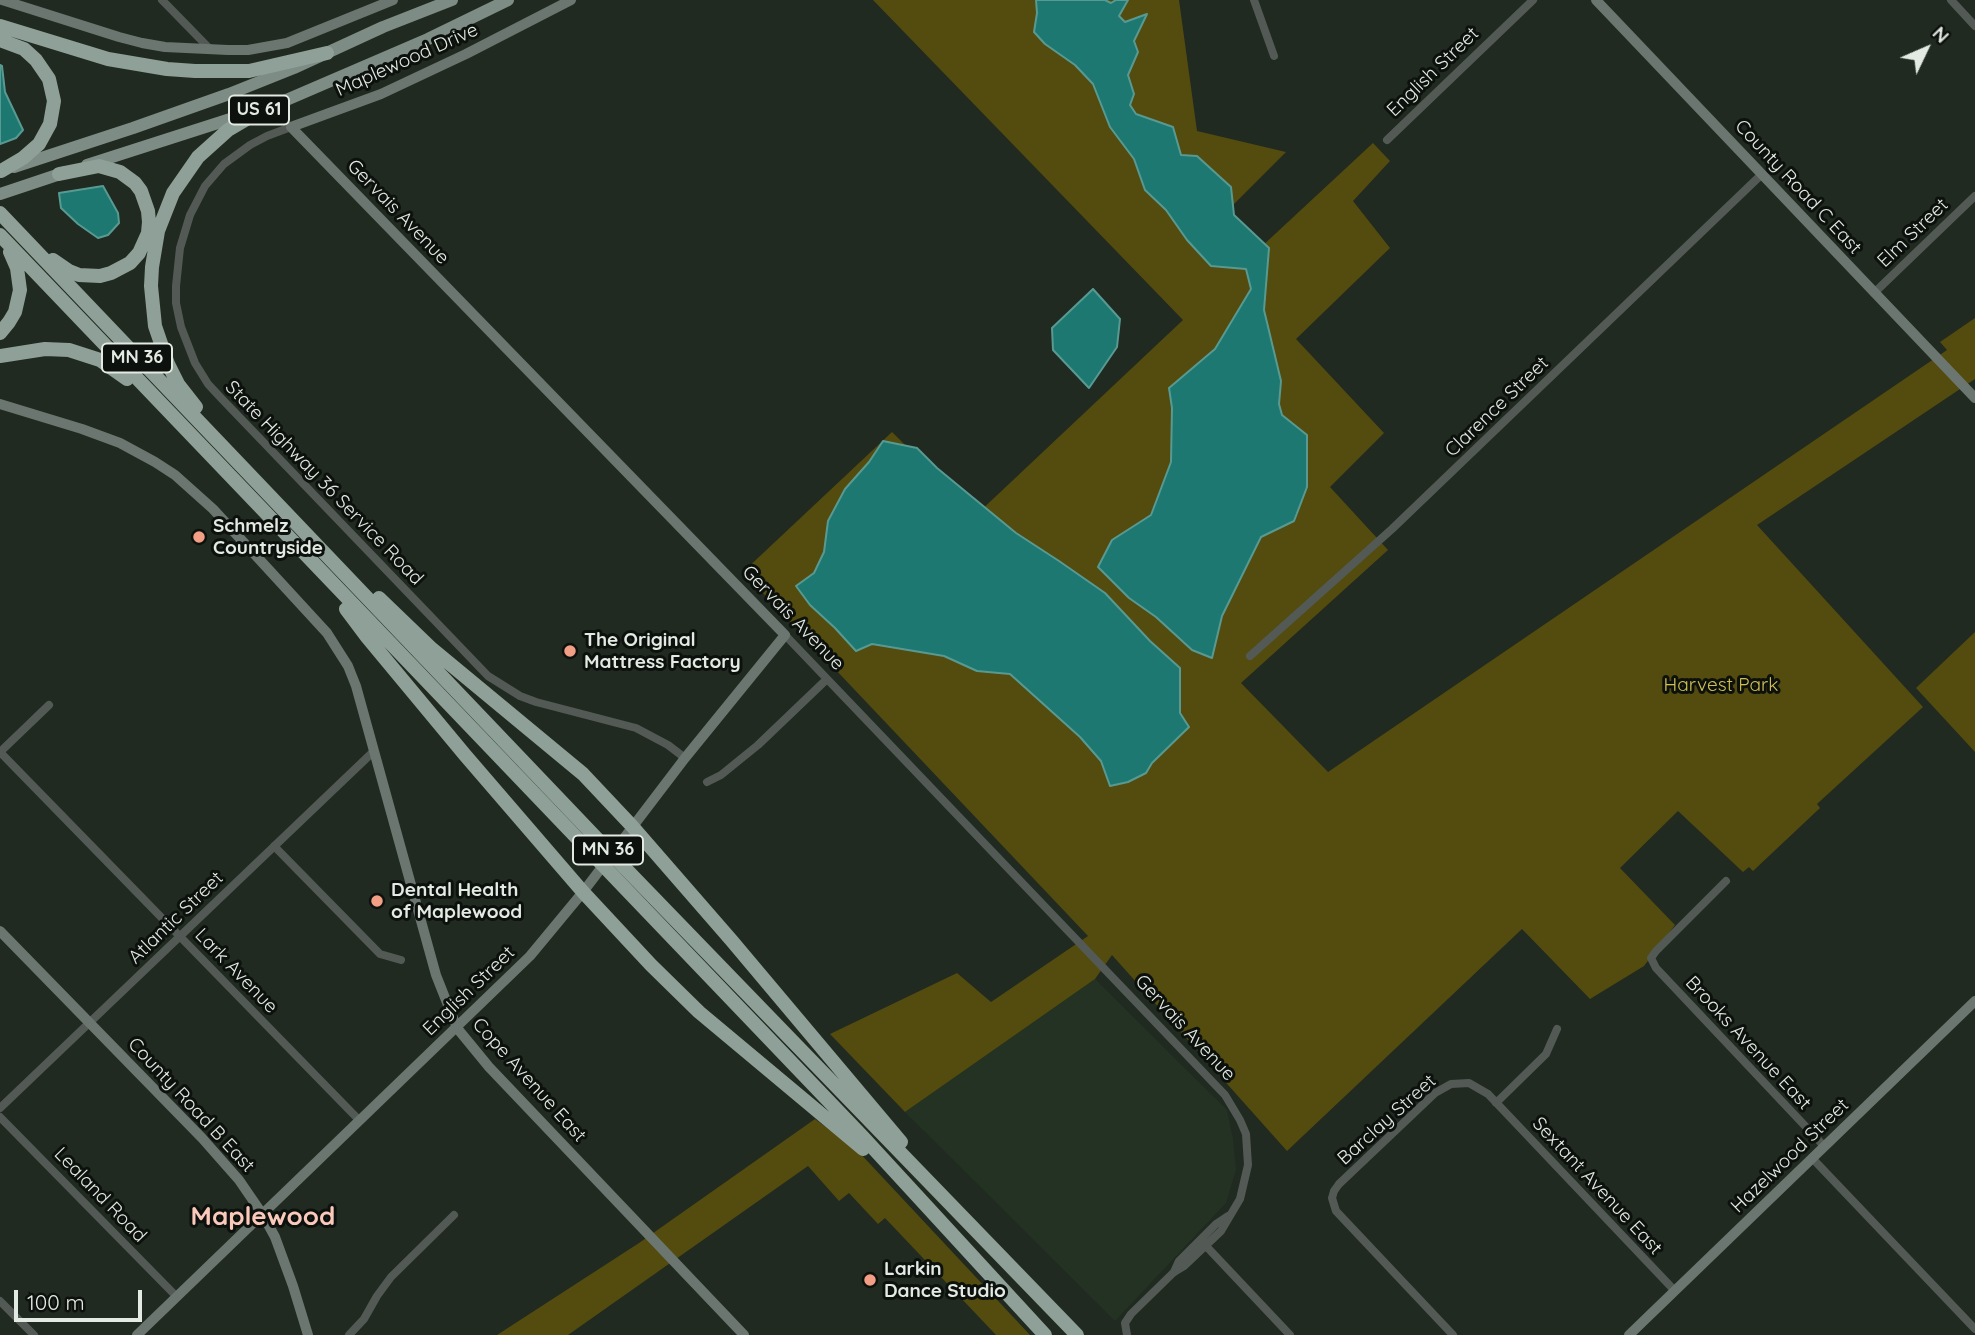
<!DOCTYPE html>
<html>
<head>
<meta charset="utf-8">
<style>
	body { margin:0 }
	#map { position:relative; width:1975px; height:1335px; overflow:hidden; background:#202a20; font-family:Quicksand,sans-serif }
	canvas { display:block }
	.north { position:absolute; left:1891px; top:14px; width:70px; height:70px; -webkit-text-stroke:5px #0d110d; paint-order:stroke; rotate:46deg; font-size:19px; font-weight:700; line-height:28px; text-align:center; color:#e3eae3 }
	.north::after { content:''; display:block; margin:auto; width:24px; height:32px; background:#e3eae3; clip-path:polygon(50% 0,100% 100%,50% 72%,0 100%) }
	.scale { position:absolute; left:14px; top:1290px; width:128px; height:32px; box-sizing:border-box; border:4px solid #e3eae3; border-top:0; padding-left:9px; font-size:21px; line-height:24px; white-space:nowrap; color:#e3eae3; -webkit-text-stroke:5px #0d110d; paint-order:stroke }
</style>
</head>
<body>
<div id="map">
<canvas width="1975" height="1335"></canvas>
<div class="north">N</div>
<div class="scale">100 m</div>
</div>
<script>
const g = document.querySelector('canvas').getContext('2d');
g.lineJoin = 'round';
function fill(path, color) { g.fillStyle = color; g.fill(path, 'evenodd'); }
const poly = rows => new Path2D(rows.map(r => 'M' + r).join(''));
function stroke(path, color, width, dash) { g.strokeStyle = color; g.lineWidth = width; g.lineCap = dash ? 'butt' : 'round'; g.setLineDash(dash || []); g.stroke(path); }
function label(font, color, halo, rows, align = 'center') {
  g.font = font + ' Quicksand,sans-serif'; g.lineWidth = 6; g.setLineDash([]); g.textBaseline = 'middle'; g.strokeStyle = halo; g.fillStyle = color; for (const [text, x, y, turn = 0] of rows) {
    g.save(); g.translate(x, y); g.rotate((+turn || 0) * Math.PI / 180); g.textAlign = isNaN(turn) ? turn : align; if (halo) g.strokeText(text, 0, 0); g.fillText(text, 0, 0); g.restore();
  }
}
fill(poly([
	[1095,979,1227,1110,1233,1139,1236,1170,1226,1203,1115,1321,905,1112]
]), '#233223');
fill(poly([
	[873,0,1179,0,1197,131,1286,152,1230,208,1260,248,1373,143,1390,161,1353,201,1390,248,1296,339,1384,433,1330,487,1388,550,1241,683,1328,772,1947,350,1940,342,1975,318,1975,379,1757,525,1923,707,1817,804,1820,808,1753,871,1749,867,1743,872,1678,811,1620,868,1675,925,1644,966,1590,999,1522,929,1287,1151,1112,955,1095,979,905,1112,830,1034,957,973,991,1002,1088,936,743,572,892,432,976,515,1183,320],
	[1975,632,1975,752,1916,688],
	[815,1119,857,1150,1030,1335,996,1335,885,1218,878,1224,849,1193,839,1201,808,1166,568,1335,497,1335,639,1243]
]), '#544b0e');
const water = poly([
	[1036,0,1105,0,1111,3,1116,0,1128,0,1119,16,1125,22,1147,14,1134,41,1138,52,1128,75,1134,94,1130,105,1136,114,1173,127,1181,155,1197,156,1231,187,1234,215,1269,248,1264,310,1281,381,1279,404,1282,415,1307,435,1307,487,1294,521,1261,537,1222,616,1212,658,1192,650,1156,617,1129,598,1098,567,1112,540,1151,515,1171,462,1172,408,1169,388,1215,349,1251,289,1246,269,1211,266,1187,240,1166,210,1145,190,1134,159,1110,127,1093,84,1075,65,1045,44,1034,32,1037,13,1036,0],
	[0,65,2,66,5,92,23,130,16,138,0,144,0,65],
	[103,186,118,213,119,223,108,235,98,238,78,224,61,208,59,193,103,186],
	[1093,289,1120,319,1117,347,1089,388,1053,350,1052,328,1093,289],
	[883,441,917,448,937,468,1016,533,1059,561,1105,593,1150,641,1180,668,1180,713,1189,727,1152,763,1146,773,1128,782,1110,786,1101,761,1080,737,1010,674,977,671,944,656,872,644,856,651,835,628,810,605,796,586,814,573,824,552,828,521,845,489,869,462,883,441]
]);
fill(water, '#1c7870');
stroke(water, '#589a92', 2);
stroke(poly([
	[162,0,209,48],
	[1254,0,1274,56],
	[1951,0,1975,26],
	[291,127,267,136,250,145,224,164,205,186,190,215,180,248,176,286,176,303,181,327,195,363,208,384,221,398,488,676,520,696,536,702,636,728,668,745,685,758],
	[1387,140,1533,0],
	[1874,293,1975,196],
	[785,635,1225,1095,1240,1120,1246,1134,1248,1165,1240,1199,1221,1231,1184,1266,1174,1272,1131,1314,1125,1323,1127,1335],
	[1250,656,1392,529,1761,175],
	[0,752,360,1121],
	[0,752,49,705],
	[707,782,721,775,758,745,827,679],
	[274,846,380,954,401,960],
	[1726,881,1656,951,1651,958,1656,968,1824,1146],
	[1496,1103,1546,1054,1557,1029],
	[0,1108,374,751],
	[0,1117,177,1297],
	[1812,1158,1975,1329],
	[1206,1246,1290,1335],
	[1174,1272,1179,1261,1216,1224,1228,1216],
	[0,1301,34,1335],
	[349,1335,364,1319,377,1296,391,1277,454,1215],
	[1453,1335,1336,1211,1332,1198,1334,1191,1339,1184,1435,1093,1451,1084,1469,1083,1488,1094,1675,1291]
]), '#535a56', 8);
stroke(poly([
	[2,0,119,37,142,43,165,47,228,50,248,50,287,43,393,0],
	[1596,0,1975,398],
	[0,404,82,429,120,443,155,462,175,475,213,509,327,633,348,666,356,686,436,975,457,1028,489,1067,744,1335],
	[0,931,202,1138,239,1180,263,1215,275,1237,293,1286,308,1335],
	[137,1335,530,956,583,892,685,758,785,635,291,127,381,94,466,54,571,0],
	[1629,1335,1975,1001]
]), '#6b7671', 10);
stroke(poly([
	[87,165,277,104,428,39,508,0],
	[14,167,133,128,229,94,294,68,383,27,452,0],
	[0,194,66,172]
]), '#7d8c85', 12);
stroke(poly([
	[0,26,108,59,167,69,195,71,249,71,327,53],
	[0,40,24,49,36,60,49,79,54,101,50,124,39,144,23,158,1,171],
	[0,213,625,868,1077,1335],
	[0,235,863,1137,1045,1335],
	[53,260,69,271,79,275,100,276,111,273,130,263,139,253,148,233,149,222,148,211,141,191,135,183,120,172,99,166,59,174],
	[0,333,9,322,15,312,20,290,17,268,10,252],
	[0,356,45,349,69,350,100,360,127,379],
	[196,407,178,384,168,364,155,326,151,286,152,267,158,231,173,193,198,157,228,130,267,107],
	[379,598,432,649,583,774,632,826,732,941,901,1142],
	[346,609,367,637,465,755,583,892,651,965,699,1012,863,1149]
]), '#8ea097', 14);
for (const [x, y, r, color] of [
	[199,537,7,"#f39f86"],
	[570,651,7,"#f39f86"],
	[377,901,7,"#f39f86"],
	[870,1280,7,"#f39f86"]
]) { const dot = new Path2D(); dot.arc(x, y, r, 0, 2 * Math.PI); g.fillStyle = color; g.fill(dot); stroke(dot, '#0d110d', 2.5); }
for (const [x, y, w] of [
	[259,110,60],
	[137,358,70],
	[608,850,70]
]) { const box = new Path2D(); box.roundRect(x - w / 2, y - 14.5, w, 29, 5); g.fillStyle = '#0d110d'; g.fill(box); stroke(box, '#e3eae3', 2); }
label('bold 18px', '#e3eae3', null, [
	["US 61",259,110],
	["MN 36",137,358],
	["MN 36",608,850]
]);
label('19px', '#e3eae3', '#0d110d', [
	["Maplewood Drive",407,60,-24],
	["English Street",1433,72,-44],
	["County Road C East",1798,187,47],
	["Gervais Avenue",398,212,46],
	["Elm Street",1913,233,-44],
	["Clarence Street",1497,407,-44],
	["State Highway 36 Service Road",324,483,46],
	["Gervais Avenue",793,618,46],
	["Atlantic Street",176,918,-44],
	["Lark Avenue",236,971,46],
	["English Street",469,991,-44],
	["Gervais Avenue",1185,1028,47],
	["Brooks Avenue East",1748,1043,47],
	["Cope Avenue East",529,1080,48],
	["County Road B East",191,1105,47],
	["Barclay Street",1387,1120,-42],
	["Hazelwood Street",1790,1156,-44],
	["Sextant Avenue East",1597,1186,47],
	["Lealand Road",100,1195,46]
]);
label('bold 19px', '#e3eae3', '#0d110d', [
	["Schmelz",213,526],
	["Countryside",213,548],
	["The Original",584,640],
	["Mattress Factory",584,662],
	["Dental Health",391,890],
	["of Maplewood",391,912],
	["Larkin",884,1269],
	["Dance Studio",884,1291]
], 'left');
label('19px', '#d1c050', '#0d110d', [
	["Harvest Park",1721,685]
]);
label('bold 26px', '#fbc9bb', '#0d110d', [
	["Maplewood",263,1217]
]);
</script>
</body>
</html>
